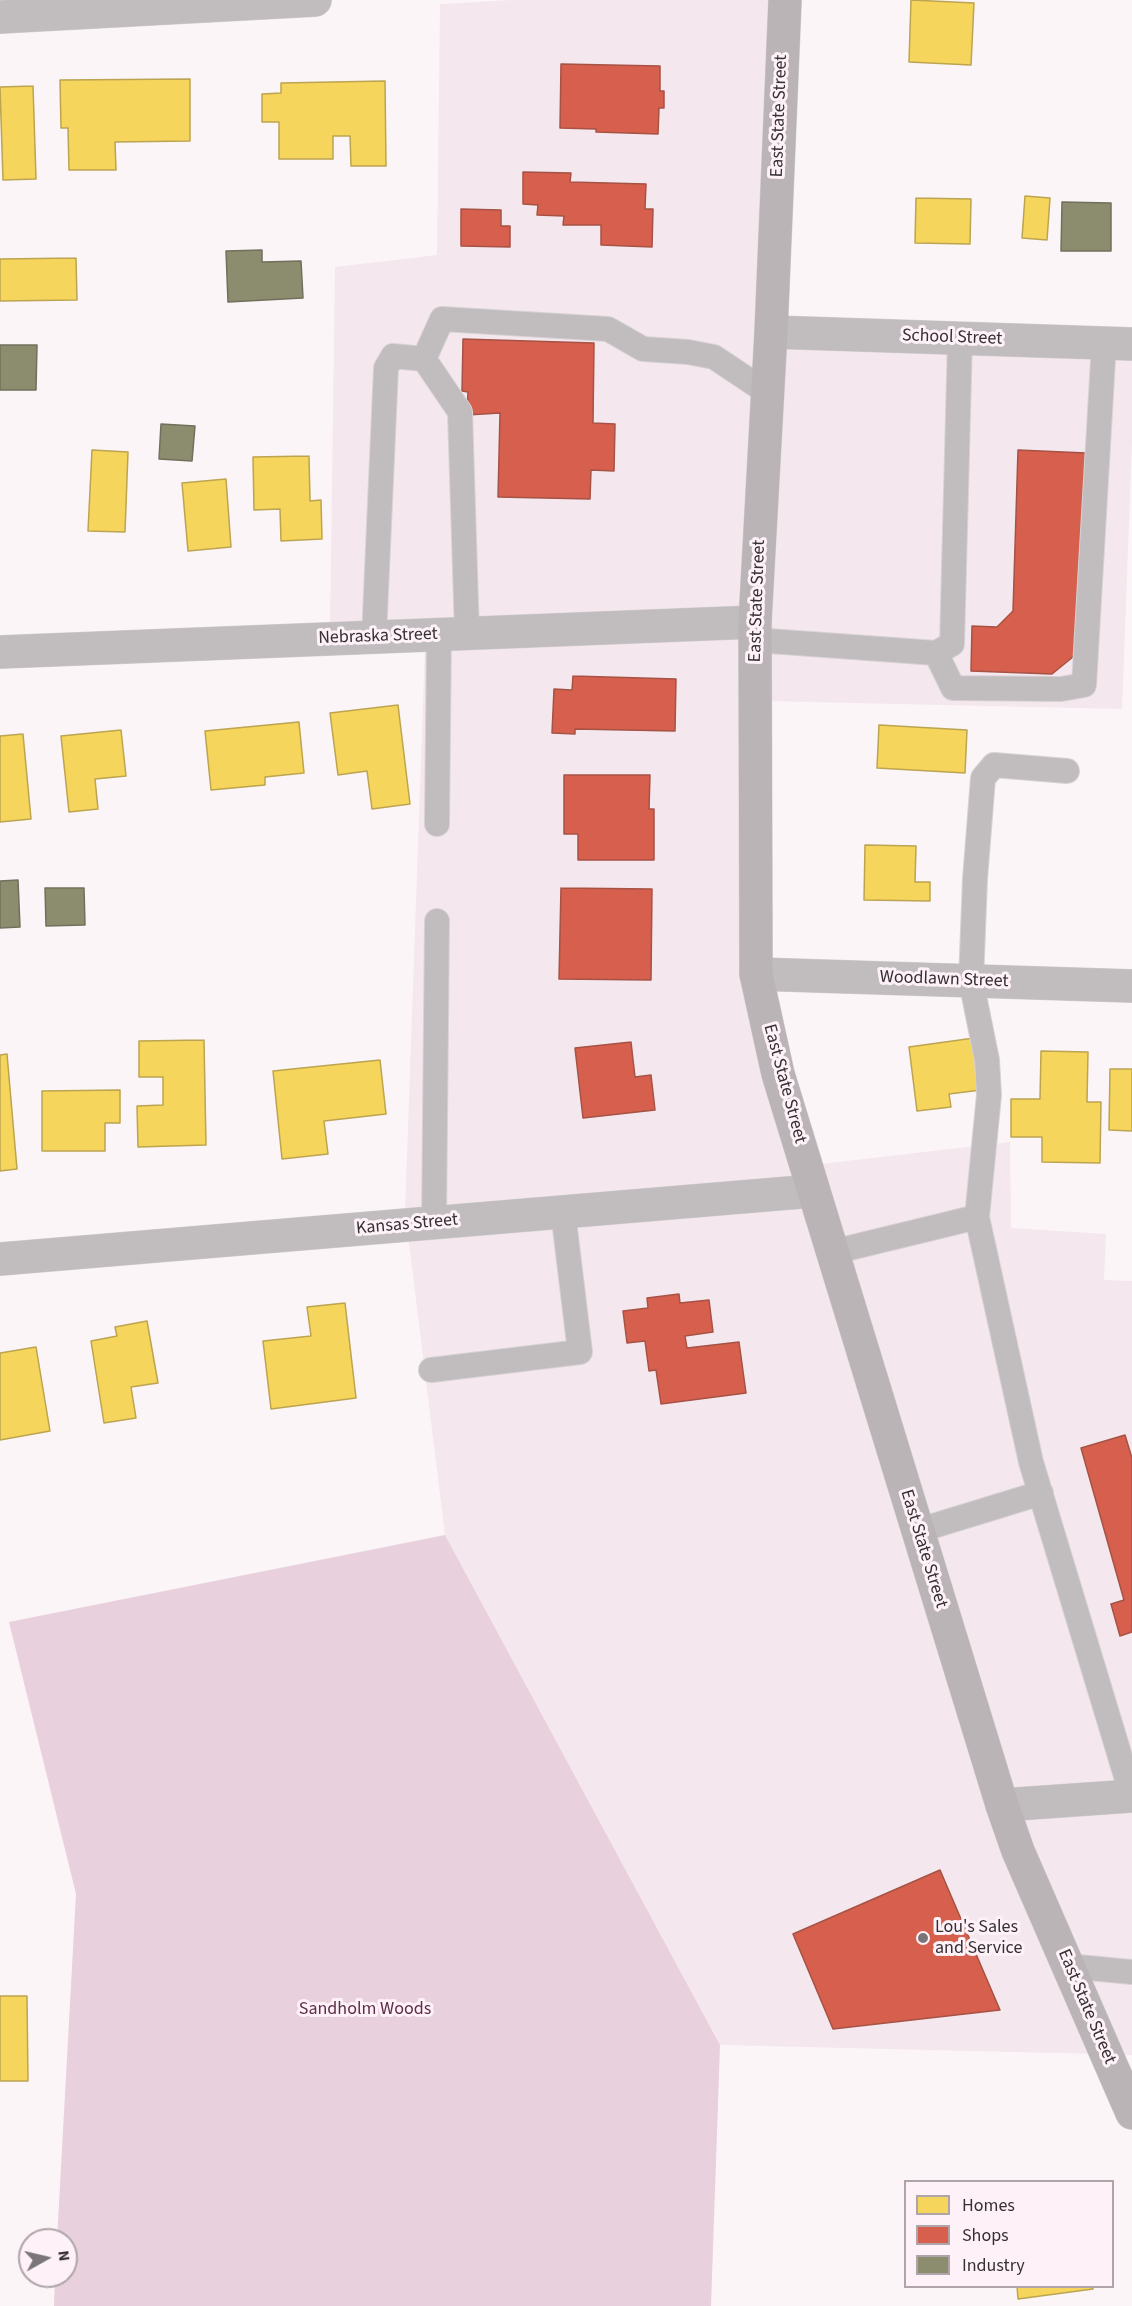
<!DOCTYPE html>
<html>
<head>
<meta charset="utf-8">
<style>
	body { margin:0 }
	#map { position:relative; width:1132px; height:2306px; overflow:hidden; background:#fbf5f8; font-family:"Source Sans 3",sans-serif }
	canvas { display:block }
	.legend { position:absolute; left:904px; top:2180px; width:210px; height:108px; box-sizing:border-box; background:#fef2f8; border:2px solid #aea4a9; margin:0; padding:8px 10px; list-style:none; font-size:18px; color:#353033 }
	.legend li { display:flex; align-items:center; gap:12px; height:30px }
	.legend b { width:30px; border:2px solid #aea4a9 }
	.north { position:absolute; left:18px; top:2228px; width:60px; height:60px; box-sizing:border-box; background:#fef2f8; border:2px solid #aea4a9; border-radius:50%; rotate:82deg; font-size:16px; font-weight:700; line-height:24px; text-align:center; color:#353033 }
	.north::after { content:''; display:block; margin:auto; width:21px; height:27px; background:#7a7578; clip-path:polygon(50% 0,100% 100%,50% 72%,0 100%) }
</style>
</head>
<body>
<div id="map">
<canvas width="1132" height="2306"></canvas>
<ul class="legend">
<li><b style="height:16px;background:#f6d55c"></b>Homes</li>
<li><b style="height:16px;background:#d6604d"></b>Shops</li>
<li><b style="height:16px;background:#8c8c6e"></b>Industry</li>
</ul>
<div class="north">N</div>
</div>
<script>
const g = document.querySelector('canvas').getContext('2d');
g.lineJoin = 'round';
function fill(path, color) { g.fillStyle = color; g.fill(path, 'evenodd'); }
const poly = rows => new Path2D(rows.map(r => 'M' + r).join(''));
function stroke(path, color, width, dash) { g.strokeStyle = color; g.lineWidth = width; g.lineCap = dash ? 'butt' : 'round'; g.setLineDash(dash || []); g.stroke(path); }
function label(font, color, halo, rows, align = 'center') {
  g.font = font + ' "Source Sans 3",sans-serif'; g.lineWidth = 6; g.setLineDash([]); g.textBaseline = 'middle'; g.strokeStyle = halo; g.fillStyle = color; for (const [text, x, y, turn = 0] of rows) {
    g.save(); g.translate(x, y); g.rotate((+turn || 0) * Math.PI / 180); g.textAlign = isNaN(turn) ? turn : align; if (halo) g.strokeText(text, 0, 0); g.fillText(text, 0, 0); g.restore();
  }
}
fill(poly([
	[512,0,775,0,747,975,802,1182,405,1212,425,646,330,630,335,267,437,255,440,4],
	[778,341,1132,353,1132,443,1122,709,762,701],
	[1010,1142,1011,1228,1106,1234,1104,1280,1132,1281,1132,1789,1008,1799,812,1165],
	[806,1203,1097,2054,720,2045,445,1535,408,1235],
	[1132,1804,1132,2055,1119,2056,1014,1812]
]), '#f5e7ee');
fill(poly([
	[445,1535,720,2045,711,2306,54,2306,55,2276,66,2276,66,2240,57,2240,76,1894,9,1622]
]), '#e8d0dc');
const homes = poly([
	[911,0,974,3,971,65,909,62,911,0],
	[190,79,190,141,115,142,116,170,69,170,68,128,61,128,60,80,190,79],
	[385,81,386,166,351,166,350,136,333,136,333,159,279,159,279,122,262,122,262,94,281,93,281,83,385,81],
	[33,86,36,179,3,180,0,87,33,86],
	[1025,196,1050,198,1047,240,1022,238,1025,196],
	[916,198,971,199,970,244,915,243,916,198],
	[76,258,77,300,0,301,0,259,76,258],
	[92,450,128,452,125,532,88,531,92,450],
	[309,456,310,501,321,500,322,539,281,541,280,509,254,510,253,457,309,456],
	[226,479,231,547,188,551,182,483,226,479],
	[398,705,410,804,372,809,367,771,338,775,330,713,398,705],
	[299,722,304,773,265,777,265,785,211,790,205,731,299,722],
	[879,725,967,730,965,773,877,768,879,725],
	[121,730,126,776,95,779,98,809,69,812,61,736,121,730],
	[23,734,31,819,0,822,0,736,23,734],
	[865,845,916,846,915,882,930,882,930,901,864,900,865,845],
	[974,1038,981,1090,949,1094,951,1107,917,1111,909,1047,974,1038],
	[204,1040,206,1145,138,1147,137,1106,163,1105,163,1077,139,1077,139,1041,204,1040],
	[1041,1051,1088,1052,1087,1102,1101,1102,1100,1163,1042,1162,1042,1137,1011,1137,1011,1099,1040,1099,1041,1051],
	[7,1054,17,1169,0,1171,0,1055,7,1054],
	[380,1060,386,1114,324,1121,328,1154,282,1159,273,1071,380,1060],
	[1110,1069,1132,1069,1132,1131,1109,1130,1110,1069],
	[120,1090,120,1123,105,1123,105,1151,42,1151,42,1091,120,1090],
	[345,1303,356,1398,271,1409,263,1341,311,1336,307,1307,345,1303],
	[147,1321,158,1383,131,1387,136,1418,104,1423,91,1341,117,1336,115,1327,147,1321],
	[36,1347,50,1431,0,1440,0,1353,36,1347],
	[0,1996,27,1996,28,2081,0,2081,0,1996],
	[1017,2286,1093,2286,1093,2289,1018,2299,1017,2286]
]);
fill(homes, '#f6d55c');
stroke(homes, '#bca450', 1.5);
const shops = poly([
	[561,64,660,66,660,91,664,91,664,108,659,108,658,134,596,132,596,129,560,128,561,64],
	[523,172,571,173,570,182,646,184,645,209,653,209,652,247,601,245,601,225,563,225,564,216,537,215,538,205,523,204,523,172],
	[461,209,501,210,501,226,510,226,510,247,461,246,461,209],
	[463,339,594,343,593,423,615,424,614,471,591,470,590,499,498,497,500,413,467,415,468,392,462,391,463,339],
	[1018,450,1086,453,1079,652,1052,674,971,671,972,626,997,627,1013,611,1018,450],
	[573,676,676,679,675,731,575,729,575,734,552,733,554,689,572,690,573,676],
	[564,775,650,775,649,809,654,809,654,860,578,860,578,834,564,834,564,775],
	[561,888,652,889,651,980,559,979,561,888],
	[631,1042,635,1077,651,1075,655,1110,583,1118,575,1048,631,1042],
	[679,1294,680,1303,709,1300,713,1332,685,1336,687,1348,739,1342,746,1393,661,1404,656,1370,649,1371,645,1341,627,1343,623,1311,648,1308,647,1298,679,1294],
	[1125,1435,1132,1458,1132,1632,1120,1636,1111,1604,1124,1600,1081,1448,1125,1435],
	[940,1870,1000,2010,833,2029,793,1934,940,1870]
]);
fill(shops, '#d6604d');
stroke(shops, '#a65245', 1.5);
const industry = poly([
	[1062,202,1111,203,1111,251,1061,251,1062,202],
	[262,250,262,262,301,261,303,298,228,302,226,251,262,250],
	[0,345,37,345,36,390,0,390,0,345],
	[161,424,195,426,192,461,159,459,161,424],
	[18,880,20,927,0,928,0,881,18,880],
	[45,888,84,888,85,925,46,926,45,888]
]);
fill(industry, '#8c8c6e');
stroke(industry, '#72705c', 1.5);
const lane = poly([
	[424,359,442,319,608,329,643,349,688,352,714,357,768,393],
	[374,637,386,368,393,356,424,359,460,412,467,633],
	[755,640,936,653,952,644,960,338],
	[936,653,953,688,1061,689,1084,685,1104,343],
	[437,824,439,634],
	[977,1217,989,1095,987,1060,971,981,975,879,983,778,994,765,1067,771],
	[434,1223,437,921],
	[833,1252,977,1217,1031,1462,1132,1796],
	[431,1370,580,1352,563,1212],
	[917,1531,1041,1493],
	[1068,1966,1132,1972]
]);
const street = poly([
	[0,17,315,0],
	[771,332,1132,344],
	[0,652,755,622],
	[756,974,1132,986],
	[0,1259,813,1191],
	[1002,1805,1132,1796]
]);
const primary = poly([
	[785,0,771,332,755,622,756,974,778,1074,1002,1805,1018,1851,1132,2113]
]);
stroke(lane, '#d7d2d5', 26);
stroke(street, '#d7d2d5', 34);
stroke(primary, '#d7d2d5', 34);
stroke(lane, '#c1bcbe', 24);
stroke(street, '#c1bcbe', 33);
stroke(primary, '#bab4b7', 33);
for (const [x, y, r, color] of [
	[923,1938,6,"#7a7578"]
]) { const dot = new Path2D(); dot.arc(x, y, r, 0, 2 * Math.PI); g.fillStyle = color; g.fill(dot); stroke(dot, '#fef2f8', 2); }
label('18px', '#353033', '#fef2f8', [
	["East State Street",780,116,-88],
	["School Street",952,338,2],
	["East State Street",758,601,-88],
	["Nebraska Street",378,637,-2],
	["Woodlawn Street",944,980,2],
	["East State Street",784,1084,75],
	["Kansas Street",407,1225,-5],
	["East State Street",923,1549,73],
	["East State Street",1086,2007,67]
]);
label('18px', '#353033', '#fef2f8', [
	["Lou's Sales",935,1928],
	["and Service",935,1949]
], 'left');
label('18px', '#5e2d4a', '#fef2f8', [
	["Sandholm Woods",365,2010]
]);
</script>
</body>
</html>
